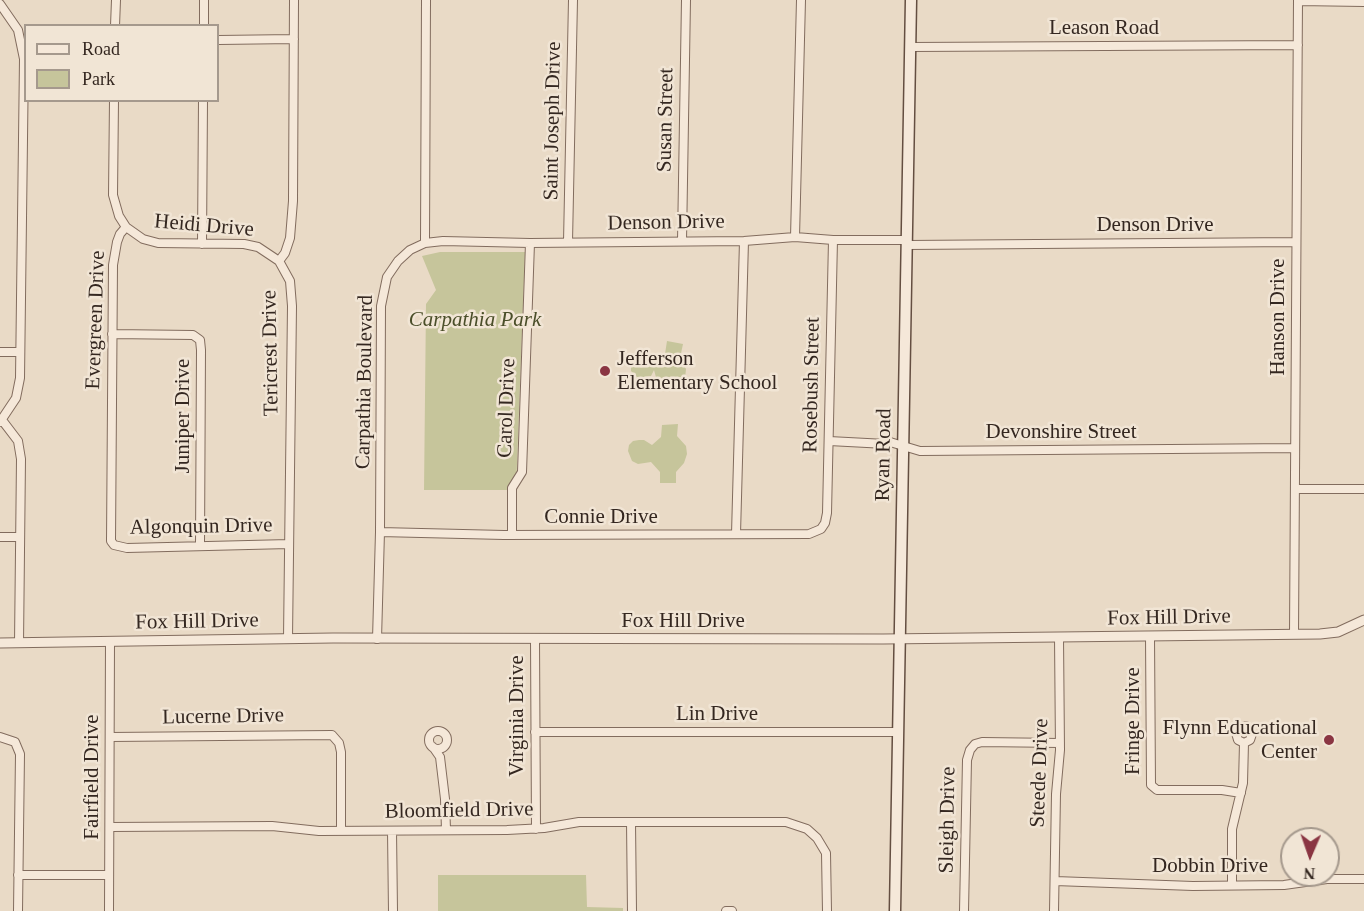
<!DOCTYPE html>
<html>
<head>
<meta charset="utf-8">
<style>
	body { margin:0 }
	#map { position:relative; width:1364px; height:911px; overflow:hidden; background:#e9dac6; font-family:Georgia,serif }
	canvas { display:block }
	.legend { position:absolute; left:24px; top:24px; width:195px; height:78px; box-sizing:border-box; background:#f1e5d5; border:2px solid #a5998d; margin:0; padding:8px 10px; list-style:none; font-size:18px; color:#342720 }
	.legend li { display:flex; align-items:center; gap:12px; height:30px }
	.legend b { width:30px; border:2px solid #a5998d }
	.north { position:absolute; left:1280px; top:827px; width:60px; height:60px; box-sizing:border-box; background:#f1e5d5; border:2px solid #a5998d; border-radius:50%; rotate:182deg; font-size:16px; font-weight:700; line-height:24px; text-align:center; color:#342720 }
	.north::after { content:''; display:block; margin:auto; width:21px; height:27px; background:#8a3542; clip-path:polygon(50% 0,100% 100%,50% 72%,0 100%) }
</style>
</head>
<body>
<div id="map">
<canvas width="1364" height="911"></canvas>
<ul class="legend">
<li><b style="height:8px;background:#f5e8d9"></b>Road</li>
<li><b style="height:16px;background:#c6c59b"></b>Park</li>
</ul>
<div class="north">N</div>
</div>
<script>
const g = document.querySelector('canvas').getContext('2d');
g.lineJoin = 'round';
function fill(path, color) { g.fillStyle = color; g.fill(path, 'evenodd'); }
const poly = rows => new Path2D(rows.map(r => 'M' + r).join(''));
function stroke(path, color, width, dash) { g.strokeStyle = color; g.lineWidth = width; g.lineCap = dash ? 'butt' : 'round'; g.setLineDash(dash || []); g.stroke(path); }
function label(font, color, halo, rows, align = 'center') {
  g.font = font + ' Georgia,serif'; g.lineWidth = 5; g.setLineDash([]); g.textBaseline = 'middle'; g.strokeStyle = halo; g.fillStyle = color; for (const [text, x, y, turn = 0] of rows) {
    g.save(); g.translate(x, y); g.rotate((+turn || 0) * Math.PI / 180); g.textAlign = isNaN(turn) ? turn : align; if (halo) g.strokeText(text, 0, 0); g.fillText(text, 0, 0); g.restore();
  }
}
fill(poly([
	[440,252,525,252,516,490,424,490,426,304,436,290,422,256],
	[667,341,683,344,680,358,686,369,685,379,677,385,667,387,657,381,654,370,651,376,645,377,637,377,631,371,631,363,634,357,640,352,655,358,665,354],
	[678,424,677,436,686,446,687,454,684,463,676,472,676,483,660,483,660,472,651,462,638,464,632,461,628,451,629,445,633,441,639,440,644,440,652,445,661,437,662,425],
	[438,875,586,875,587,907,623,908,623,911,438,911]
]), '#c6c59b');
const minor = poly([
	[1298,1,1364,2],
	[115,26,116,0],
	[204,26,204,0],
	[218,40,294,39],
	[910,47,1298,45],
	[114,100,113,195,119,216,126,227,143,239,158,243,244,244,258,247,279,261,290,281,292,306,288,638],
	[126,227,120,234,117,242,113,265,111,541,114,545,127,548,289,544],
	[795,237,801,0],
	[682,241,686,0],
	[568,242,573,0],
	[425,243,426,0],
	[202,244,203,100],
	[907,245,1296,242],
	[279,261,285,253,290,238,293,201,294,0],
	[112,334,193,335,200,340,201,350,200,546],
	[0,352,20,352],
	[2,420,18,441,21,459,19,643],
	[0,422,16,398,20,378,24,59,18,30,0,4],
	[829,441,886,444,890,442,920,451,1295,448],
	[1295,489,1364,489],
	[380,532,504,535,809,534,821,529,825,523,827,513,833,240],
	[736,534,744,241],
	[512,535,512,488,522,472,530,243],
	[0,537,19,537],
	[1294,634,1298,0],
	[1150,636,1151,785,1157,790,1222,790,1241,793],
	[377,639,380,532,381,306,387,277,398,261,410,250,425,243,443,241,530,243,744,241,795,237,833,240,907,240],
	[535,639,536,829],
	'429 740a9 9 0 1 1 18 0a9 9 0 1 1-18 0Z',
	[535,732,898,732],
	[0,737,15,742,20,754,18,911],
	[110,737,332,735,339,743,341,752,341,831],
	[433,747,440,757,445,799,446,830],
	[631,822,632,911],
	[110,827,272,826,319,831,507,830,544,828,579,822,786,822,807,829,817,838,826,853,827,911],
	[392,831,393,911],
	[18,875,109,875],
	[1055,881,1193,886,1284,885,1327,879,1364,879],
	[1232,885,1232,829,1243,783,1244,743,1250,740,1252,734,1246,726,1239,728,1236,733,1238,740,1244,743],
	[109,911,110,642],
	[726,911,732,911],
	[964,911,967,760,970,750,975,744,982,742,1060,743],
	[1054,911,1056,794,1060,750,1059,637]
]);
const tertiary = poly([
	[0,643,333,638,883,639,1320,634,1338,632,1364,620]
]);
const secondary = poly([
	[895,911,911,0]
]);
stroke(minor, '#826c5e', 10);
stroke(tertiary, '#826c5e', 11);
stroke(secondary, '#644e41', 13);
stroke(minor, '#f5e8d9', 8);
stroke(tertiary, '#f5e8d9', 9);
stroke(secondary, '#f5e8d9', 10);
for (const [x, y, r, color] of [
	[605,371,6,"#8a3542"],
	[1329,740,6,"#8a3542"]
]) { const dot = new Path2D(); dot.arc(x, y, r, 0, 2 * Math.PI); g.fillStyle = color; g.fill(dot); stroke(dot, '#f1e5d5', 2); }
label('21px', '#342720', '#f1e5d5', [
	["Leason Road",1104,28],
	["Susan Street",666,120,-89],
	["Saint Joseph Drive",553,121,-89],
	["Denson Drive",666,223,-1],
	["Denson Drive",1155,225],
	["Heidi Drive",204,226,5],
	["Hanson Drive",1278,317,-90],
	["Evergreen Drive",96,320,-88],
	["Tericrest Drive",271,353,-91],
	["Carpathia Boulevard",365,382,-89],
	["Rosebush Street",812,385,-89],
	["Carol Drive",507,408,-88],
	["Juniper Drive",183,416,-90],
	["Devonshire Street",1061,432],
	["Ryan Road",884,455,-89],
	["Connie Drive",601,517],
	["Algonquin Drive",201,527,-1],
	["Fox Hill Drive",1169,618,-1],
	["Fox Hill Drive",683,621],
	["Fox Hill Drive",197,622,-1],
	["Lin Drive",717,714],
	["Virginia Drive",517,716,-90],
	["Lucerne Drive",223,717,-1],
	["Fringe Drive",1133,721,-90],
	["Steede Drive",1040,773,-88],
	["Fairfield Drive",92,777,-90],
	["Bloomfield Drive",459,811,-1],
	["Sleigh Drive",948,820,-89],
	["Dobbin Drive",1210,866]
]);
label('italic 21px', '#4a4e29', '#f1e5d5', [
	["Carpathia Park",475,320]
]);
label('21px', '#342720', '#f1e5d5', [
	["Jefferson",617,359],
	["Elementary School",617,383],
	["Flynn Educational",1317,728,"right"],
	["Center",1317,752,"right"]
], 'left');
</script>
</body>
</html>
